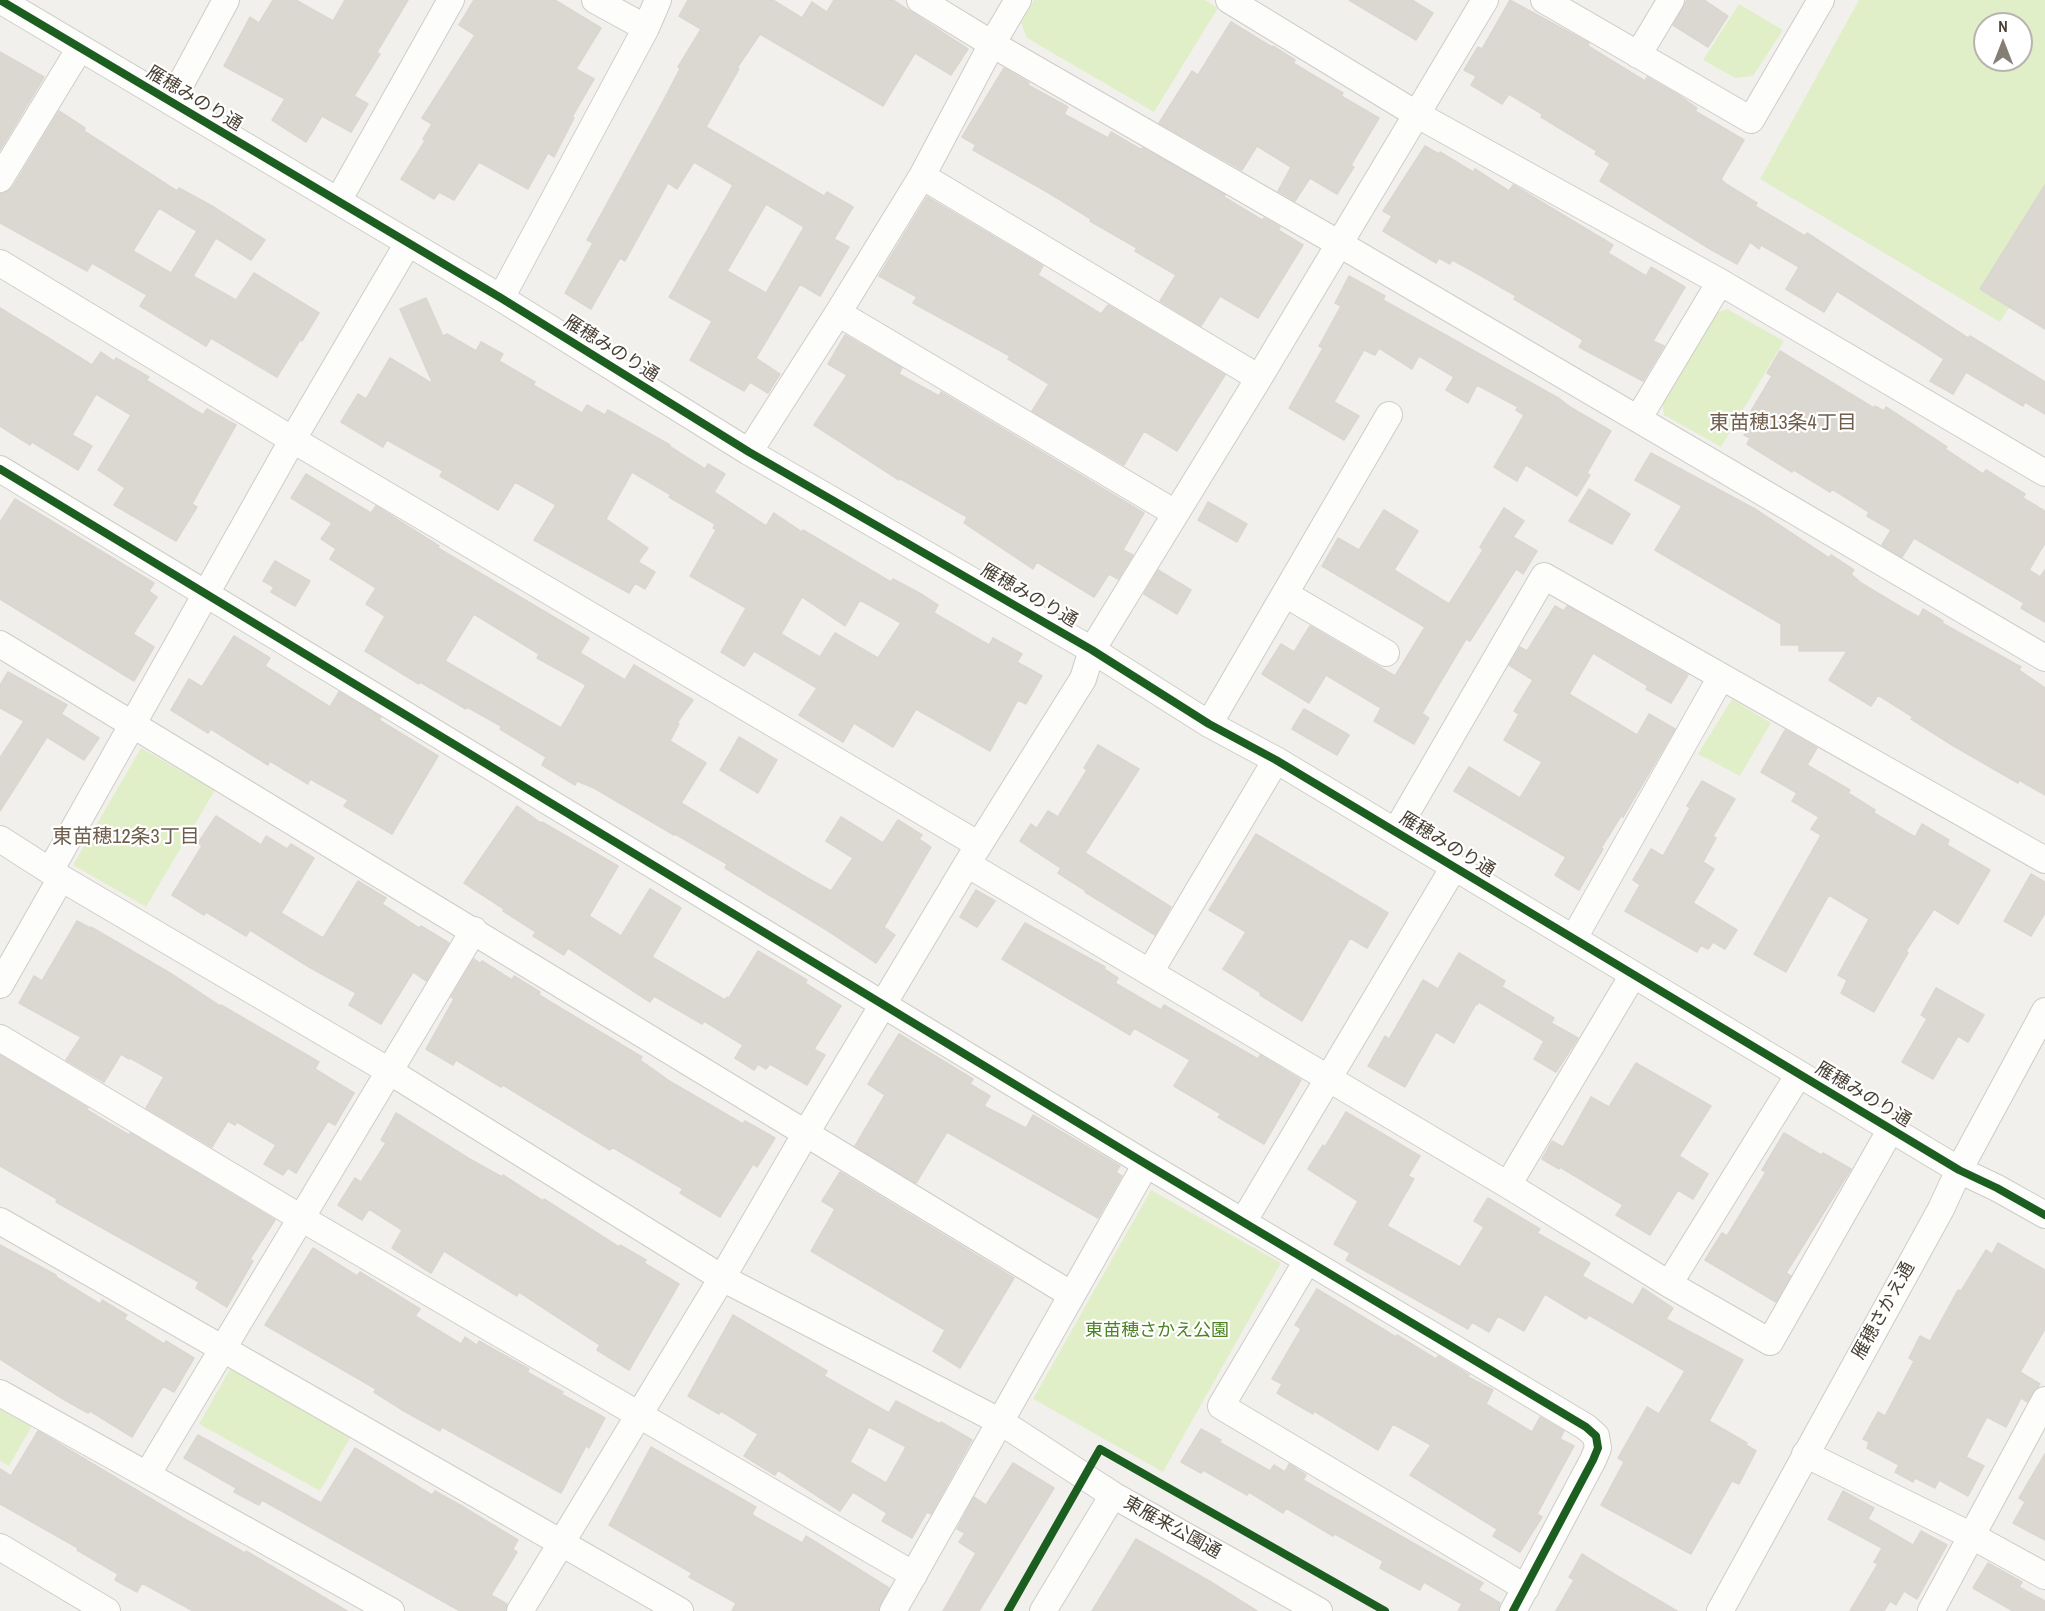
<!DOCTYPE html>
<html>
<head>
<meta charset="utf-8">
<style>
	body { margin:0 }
	#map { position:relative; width:2045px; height:1611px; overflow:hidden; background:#f2f0ec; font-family:"Archivo Narrow",sans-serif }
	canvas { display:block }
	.north { position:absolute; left:1973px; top:12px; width:60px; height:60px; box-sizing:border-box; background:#fff; border:2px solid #b7b3ae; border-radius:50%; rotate:0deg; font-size:16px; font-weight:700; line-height:24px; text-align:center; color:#4a4135 }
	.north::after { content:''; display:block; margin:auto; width:21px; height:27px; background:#857e75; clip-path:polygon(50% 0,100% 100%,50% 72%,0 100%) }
</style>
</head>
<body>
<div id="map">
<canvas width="2045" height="1611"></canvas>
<div class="north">N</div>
</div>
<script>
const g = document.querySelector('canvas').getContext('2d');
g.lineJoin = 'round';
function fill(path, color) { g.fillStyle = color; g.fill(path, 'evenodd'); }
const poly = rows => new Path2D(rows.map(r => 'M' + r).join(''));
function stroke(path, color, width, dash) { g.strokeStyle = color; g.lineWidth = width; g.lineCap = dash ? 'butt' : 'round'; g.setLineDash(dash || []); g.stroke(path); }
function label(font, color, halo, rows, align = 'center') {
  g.font = font + ' "Archivo Narrow","Noto Sans JP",sans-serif'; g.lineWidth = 4.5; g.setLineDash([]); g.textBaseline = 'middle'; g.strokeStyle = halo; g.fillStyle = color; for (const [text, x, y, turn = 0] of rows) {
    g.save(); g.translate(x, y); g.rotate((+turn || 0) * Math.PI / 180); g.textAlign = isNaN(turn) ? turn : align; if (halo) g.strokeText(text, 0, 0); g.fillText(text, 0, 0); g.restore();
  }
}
fill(poly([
	[1034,0,1205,0,1218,8,1154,112,1027,38,1021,23],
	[1859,0,2045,0,2045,249,2000,322,1760,179],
	[1985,24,2021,24,2021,60,1985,60],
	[1739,4,1783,30,1753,76,1735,78,1703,60],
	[1727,309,1784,341,1721,447,1664,415,1662,400,1715,313],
	[1732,699,1771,723,1740,776,1698,754],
	[141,748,215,790,146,907,73,865],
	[1151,1190,1281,1263,1163,1472,1033,1399],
	[230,1369,351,1436,320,1491,199,1424],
	[0,1404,33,1424,9,1466,0,1461]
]), '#e1efc9');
const building = poly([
	[273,0,296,0,333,21,345,0,408,0,377,52,380,54,354,96,368,104,351,132,322,116,306,142,272,120,285,99,224,66,250,17,259,23,273,0],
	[474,0,555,0,601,28,576,69,594,79,572,117,574,118,554,157,548,153,528,189,479,162,454,200,439,192,434,199,401,179,425,141,423,139,432,124,422,118,475,35,459,25,474,0],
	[688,0,773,0,802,18,812,2,827,12,834,0,893,0,968,49,951,75,915,53,883,106,760,34,737,68,739,69,706,127,824,196,827,192,853,207,834,239,849,247,820,296,800,284,756,358,780,374,768,393,750,382,744,391,690,360,712,321,669,297,733,185,694,162,677,189,668,183,625,261,620,258,591,309,565,293,593,243,587,240,661,105,680,69,678,67,700,31,701,29,679,16,688,0],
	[766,204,804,227,766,293,727,271,766,204],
	[1349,0,1412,0,1433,13,1416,40,1349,0],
	[1510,0,1589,43,1588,46,1645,81,1647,77,1680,96,1697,108,1695,111,1744,140,1721,179,1726,184,1757,203,1755,206,1805,236,1807,233,1968,338,1970,336,2045,382,2045,414,2025,402,2023,406,1966,372,1953,394,1930,381,1944,359,1916,341,1837,291,1824,312,1786,289,1799,267,1761,245,1759,249,1750,242,1737,264,1710,249,1600,181,1610,163,1595,154,1597,151,1541,117,1542,114,1509,94,1502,104,1471,85,1476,76,1464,70,1478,47,1482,49,1510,0],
	[1687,0,1704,0,1728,16,1708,47,1673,25,1687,0],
	[1231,22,1272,47,1273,46,1295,60,1293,63,1343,93,1341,96,1379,118,1351,165,1354,167,1337,194,1310,178,1295,201,1278,191,1291,167,1257,146,1242,170,1159,123,1192,71,1198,75,1231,22],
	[0,52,44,77,0,150,0,52],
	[1004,68,1029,83,1028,85,1068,107,1064,114,1108,138,1111,132,1140,149,1143,148,1225,195,1224,197,1262,220,1264,218,1280,227,1278,230,1303,245,1258,318,1220,296,1201,326,1160,301,1176,275,1135,251,1137,248,1090,221,1091,219,1049,193,973,150,976,145,962,137,1004,68],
	[59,111,85,128,84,131,177,191,179,188,212,206,265,240,251,260,216,238,193,276,236,300,254,273,319,313,302,341,300,340,277,377,211,338,206,346,140,306,147,295,92,263,87,271,0,223,0,194,7,192,13,187,59,111],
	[159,208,197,231,171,273,133,251,159,208],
	[1425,146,1439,154,1440,152,1473,172,1475,169,1509,191,1513,185,1515,186,1613,245,1608,253,1646,276,1651,267,1685,287,1653,341,1664,346,1643,381,1579,347,1583,340,1514,299,1516,296,1471,270,1452,260,1450,264,1439,258,1436,263,1383,231,1392,216,1383,211,1425,146],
	[2045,185,2045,329,1980,289,2045,185],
	[927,197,1043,266,1038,275,1101,314,1108,305,1225,375,1177,451,1144,431,1124,465,1032,411,1049,384,1008,359,1010,356,913,303,917,297,879,276,927,197],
	[1349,276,1385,296,1383,300,1560,399,1570,407,1611,431,1587,473,1590,475,1577,496,1526,465,1517,481,1494,467,1524,415,1516,410,1518,407,1477,385,1468,403,1446,390,1454,377,1419,356,1412,369,1379,348,1375,355,1364,350,1334,402,1359,416,1344,440,1289,408,1323,348,1319,346,1341,306,1335,303,1349,276],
	[426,298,443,336,447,334,476,351,481,342,503,354,499,361,535,382,533,385,582,413,587,405,605,415,608,410,670,445,669,446,705,469,708,464,725,474,714,492,766,526,774,513,802,532,803,530,891,582,893,579,921,594,938,605,934,613,989,645,993,638,1022,654,1017,662,1042,676,1026,704,1018,700,990,751,916,709,893,747,854,723,843,742,799,715,817,688,754,651,744,666,721,652,746,608,690,576,716,530,713,528,715,524,669,497,671,495,632,472,606,519,648,548,638,562,655,572,645,589,635,583,629,593,534,540,556,505,515,482,498,510,440,476,443,471,387,440,383,447,341,422,358,394,366,399,390,358,433,384,400,309,426,298],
	[802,597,845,626,860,600,901,623,878,658,835,633,820,657,781,634,802,597],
	[0,308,92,365,101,352,114,361,116,358,149,377,146,380,203,415,207,409,236,425,192,504,197,507,176,541,114,505,125,488,98,470,131,415,96,394,72,435,92,446,78,470,32,442,30,445,0,426,0,308],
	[845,335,902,368,899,374,939,396,941,392,1144,513,1123,550,1133,555,1118,579,1109,574,1094,597,1037,562,1033,569,964,523,967,517,899,478,899,480,814,425,847,375,828,364,845,335],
	[1780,351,1874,408,1875,406,1884,411,1886,407,1947,447,1945,449,1983,474,1986,470,2025,494,2023,498,2045,511,2045,543,2029,570,2040,577,2045,570,2045,622,2021,608,2024,603,1914,538,1902,557,1882,545,1891,530,1867,516,1869,512,1832,489,1830,492,1794,470,1792,472,1747,444,1750,438,1744,435,1749,426,1744,423,1772,376,1767,373,1780,351],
	[1651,453,1755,509,1829,558,1831,555,1854,570,1851,574,1861,583,1906,610,1919,617,1923,609,1943,621,1942,623,2021,667,2019,670,2045,688,2045,795,2019,780,2018,783,1952,745,1911,719,1913,717,1878,695,1871,706,1829,680,1847,651,1799,651,1799,645,1781,645,1781,624,1655,550,1682,506,1635,480,1651,453],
	[306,474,371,513,376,506,439,546,438,548,589,638,580,653,625,680,634,665,693,700,677,723,679,724,670,741,706,763,681,803,809,879,831,891,853,858,826,841,841,817,883,843,898,820,922,835,919,839,931,847,884,927,895,935,876,963,825,929,725,868,727,864,675,834,674,835,594,788,577,781,575,785,542,765,546,757,500,729,501,726,467,707,466,709,420,682,419,684,365,651,385,616,366,604,376,588,330,559,336,549,321,539,332,523,291,498,306,474],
	[474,614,539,654,537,658,586,685,561,728,445,661,474,614],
	[1589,489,1630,514,1612,544,1569,521,1589,489],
	[15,499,154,583,149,591,157,597,133,634,154,647,134,681,0,599,0,522,15,499],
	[1208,502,1247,524,1237,542,1198,520,1208,502],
	[1504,508,1524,521,1513,537,1537,551,1523,574,1516,569,1470,641,1466,639,1422,713,1429,718,1414,744,1374,721,1381,708,1326,675,1309,703,1262,674,1281,644,1294,652,1310,626,1395,676,1425,627,1322,566,1338,538,1359,550,1384,510,1418,531,1394,570,1449,604,1483,550,1480,547,1504,508],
	[275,561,310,581,295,606,271,592,274,587,263,581,275,561],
	[1158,570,1191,590,1177,614,1144,594,1158,570],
	[1555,606,1564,611,1567,606,1688,675,1671,703,1646,689,1648,686,1593,653,1569,694,1637,735,1649,714,1675,729,1623,817,1621,816,1601,848,1603,849,1579,890,1555,875,1566,857,1454,791,1469,767,1520,798,1542,762,1504,740,1519,714,1514,711,1533,680,1509,665,1520,647,1527,651,1555,606],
	[234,636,270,658,265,666,330,707,339,692,381,717,379,720,438,756,392,834,344,806,348,800,310,779,308,784,270,761,268,765,211,729,208,733,171,710,189,679,202,687,234,636],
	[8,672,67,705,61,714,99,738,84,760,47,737,0,811,0,758,24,721,0,708,0,685,8,672],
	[1304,709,1349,735,1337,755,1292,729,1304,709],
	[1785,730,1817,748,1807,765,1850,790,1848,793,1875,810,1874,813,1915,837,1922,824,1949,840,1947,845,1990,870,1958,924,1934,909,1906,951,1908,953,1874,1012,1841,993,1847,980,1838,975,1869,919,1829,895,1786,972,1754,954,1821,835,1811,829,1819,817,1792,801,1797,793,1761,772,1785,730],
	[739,737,777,760,758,793,720,770,739,737],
	[1098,745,1139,769,1085,853,1171,907,1155,935,1085,892,1086,891,1058,873,1061,868,1020,841,1031,824,1037,828,1048,811,1058,817,1087,770,1084,768,1098,745],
	[1702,781,1735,799,1713,836,1716,838,1703,862,1714,869,1693,903,1737,930,1725,949,1713,942,1708,949,1701,945,1697,952,1625,911,1640,885,1633,880,1651,849,1663,856,1690,808,1687,806,1702,781],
	[517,806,541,823,542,822,618,866,589,916,621,936,650,889,681,908,652,957,725,1000,727,997,729,998,758,951,807,980,805,983,841,1006,814,1049,825,1055,807,1085,770,1064,766,1069,758,1064,754,1070,735,1058,743,1045,704,1021,702,1024,654,996,650,1002,568,948,564,955,533,936,536,932,503,911,504,909,464,883,517,806],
	[216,816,261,845,266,836,287,849,291,844,314,858,281,913,323,938,358,881,386,898,382,904,419,928,421,926,449,943,426,981,413,972,381,1024,349,1005,356,993,309,967,250,930,246,936,206,912,204,915,172,895,202,846,198,843,216,816],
	[1256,834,1388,913,1367,948,1350,938,1302,1021,1260,995,1261,993,1223,969,1246,932,1209,910,1256,834],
	[2031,874,2045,882,2045,913,2031,936,2004,921,2031,874],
	[976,890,995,901,977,927,960,917,976,890],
	[77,921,90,928,91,927,170,973,220,1006,221,1005,319,1062,315,1069,354,1093,335,1125,328,1121,296,1173,288,1168,283,1175,264,1164,276,1145,237,1122,235,1125,228,1121,212,1147,146,1108,164,1077,130,1058,129,1059,121,1054,104,1082,66,1060,81,1037,19,1003,34,976,42,981,77,921],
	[1025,923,1105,967,1104,969,1118,978,1115,983,1161,1010,1164,1005,1258,1059,1260,1055,1301,1080,1264,1144,1218,1117,1221,1114,1174,1086,1190,1060,1134,1028,1130,1035,1002,959,1025,923],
	[1459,953,1505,981,1502,987,1554,1018,1551,1023,1578,1038,1556,1072,1534,1059,1544,1041,1479,1002,1477,1005,1476,1004,1454,1043,1436,1032,1405,1087,1368,1066,1385,1036,1389,1039,1423,980,1438,989,1459,953],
	[474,959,480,963,482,961,512,980,514,976,540,992,539,995,642,1057,640,1060,671,1082,743,1124,745,1121,775,1138,757,1167,753,1164,720,1217,680,1193,683,1189,612,1147,610,1150,503,1085,501,1087,456,1060,453,1065,426,1049,454,999,451,997,474,959],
	[1936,988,1984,1015,1968,1042,1958,1036,1933,1079,1902,1062,1927,1019,1921,1015,1936,988],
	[899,1034,973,1079,970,1084,990,1096,984,1106,1026,1128,1033,1115,1120,1166,1116,1172,1122,1176,1098,1218,947,1132,916,1183,855,1146,885,1095,868,1084,899,1034],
	[0,1055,88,1108,87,1110,129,1135,130,1133,275,1220,250,1259,253,1261,227,1307,196,1288,199,1282,56,1202,57,1199,0,1166,0,1055],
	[1636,1063,1711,1106,1679,1156,1708,1174,1693,1199,1678,1190,1650,1235,1616,1215,1623,1205,1560,1167,1559,1169,1542,1159,1552,1141,1563,1147,1591,1097,1609,1107,1636,1063],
	[1346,1112,1420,1156,1408,1176,1414,1179,1387,1226,1460,1267,1484,1227,1474,1221,1488,1198,1540,1229,1537,1233,1590,1263,1582,1276,1633,1305,1643,1288,1673,1308,1666,1319,1743,1360,1709,1421,1747,1443,1746,1445,1756,1451,1739,1484,1732,1481,1691,1554,1601,1505,1624,1462,1618,1458,1647,1407,1659,1414,1685,1371,1589,1315,1586,1319,1545,1294,1524,1331,1498,1316,1489,1332,1472,1322,1468,1329,1346,1260,1350,1253,1334,1244,1358,1201,1308,1169,1323,1145,1325,1147,1346,1112],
	[396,1113,468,1158,502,1177,503,1175,543,1201,544,1199,619,1247,620,1245,646,1260,644,1263,679,1284,629,1370,597,1350,600,1345,519,1292,517,1296,444,1251,431,1273,392,1248,402,1230,369,1209,362,1220,338,1205,355,1178,361,1182,386,1143,381,1140,396,1113],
	[1784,1133,1821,1155,1823,1153,1851,1169,1786,1273,1791,1276,1776,1302,1705,1260,1722,1233,1727,1236,1766,1172,1762,1170,1784,1133],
	[840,1172,1014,1278,960,1368,933,1351,945,1330,811,1251,835,1209,822,1201,840,1172],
	[1998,1243,2045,1270,2045,1329,2020,1372,2040,1384,2027,1402,2021,1398,2006,1427,1987,1417,1966,1457,1984,1466,1968,1496,1939,1480,1935,1488,1915,1478,1913,1482,1895,1472,1899,1465,1867,1448,1869,1442,1863,1439,1878,1412,1885,1416,1914,1361,1909,1358,1920,1336,1930,1341,1958,1290,1961,1291,1986,1250,1992,1254,1998,1243],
	[0,1245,56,1275,56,1277,100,1304,102,1300,127,1315,124,1319,164,1344,166,1341,194,1358,174,1392,163,1386,132,1437,90,1411,88,1413,63,1399,0,1359,0,1245],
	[313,1248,357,1276,360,1272,420,1309,415,1316,461,1344,465,1337,477,1345,479,1341,529,1369,527,1372,563,1392,561,1394,605,1418,589,1448,586,1446,561,1493,442,1427,440,1431,404,1411,374,1392,376,1389,265,1325,313,1248],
	[1317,1289,1396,1337,1397,1335,1436,1359,1438,1356,1469,1375,1468,1377,1493,1390,1486,1404,1532,1432,1540,1417,1564,1431,1560,1439,1574,1446,1537,1514,1542,1517,1520,1552,1493,1536,1497,1529,1410,1475,1431,1445,1393,1424,1378,1450,1314,1411,1313,1414,1277,1393,1282,1384,1272,1379,1301,1329,1295,1325,1317,1289],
	[733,1315,827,1371,824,1376,889,1413,896,1401,940,1424,941,1422,972,1440,931,1514,927,1512,912,1538,882,1521,887,1513,853,1492,840,1511,778,1470,775,1475,744,1456,758,1434,721,1411,719,1414,688,1396,733,1315],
	[869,1427,906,1447,886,1483,850,1462,869,1427],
	[1201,1429,1221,1440,1219,1442,1270,1471,1274,1465,1285,1472,1289,1464,1306,1475,1303,1480,1483,1583,1478,1590,1500,1603,1498,1611,1458,1611,1462,1604,1424,1582,1420,1590,1380,1568,1383,1561,1335,1534,1333,1536,1286,1508,1283,1513,1249,1492,1247,1495,1203,1470,1201,1473,1181,1462,1201,1429],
	[38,1431,183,1518,245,1553,246,1551,347,1611,193,1611,142,1583,137,1592,115,1580,118,1574,77,1550,78,1548,0,1504,0,1469,11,1476,38,1431],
	[198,1435,321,1503,355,1448,432,1495,435,1491,460,1505,518,1540,513,1549,517,1552,491,1595,507,1604,505,1611,460,1611,262,1500,259,1505,234,1492,236,1488,184,1458,198,1435],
	[651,1447,756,1507,752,1514,754,1516,802,1543,806,1536,889,1588,878,1611,732,1611,736,1603,689,1577,692,1573,609,1525,651,1447],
	[2045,1454,2045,1540,2013,1523,2025,1502,2019,1498,2045,1454],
	[1013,1463,1054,1488,979,1611,943,1611,976,1553,959,1542,965,1533,957,1529,974,1497,986,1505,1013,1463],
	[1843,1491,1874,1508,1868,1519,1913,1545,1921,1531,1947,1545,1917,1599,1904,1591,1896,1605,1890,1601,1884,1611,1850,1611,1878,1564,1874,1562,1882,1548,1828,1519,1843,1491],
	[1136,1539,1211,1582,1257,1611,1092,1611,1136,1539],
	[1582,1554,1614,1574,1677,1611,1556,1611,1574,1580,1569,1577,1582,1554],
	[1988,1563,2022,1582,2019,1587,2045,1601,2045,1611,2013,1611,1973,1588,1988,1563]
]);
fill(building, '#dbd7d1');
stroke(building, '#dbd7d0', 1.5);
const minor = poly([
	[0,0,501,298,749,452,1092,650,1209,724,1276,760,1959,1170,1997,1188,2045,1215],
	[595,0,646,28],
	[920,0,992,44,1350,250,2045,658],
	[1229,0,1416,114,1720,282,2045,473],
	[1544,0,1751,120,1821,0],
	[1638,55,1671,0],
	[171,102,226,0],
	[922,176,1259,378],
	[0,179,80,48],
	[338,201,451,0],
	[0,263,278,431,979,845],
	[501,298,646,28,658,0],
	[838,313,1175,513],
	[1638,419,1720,282],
	[749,452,838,313,922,176,992,44,1018,0],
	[0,469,1146,1164,1586,1427,1596,1436,1598,1448,1593,1460,1513,1611],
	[1285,594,1386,653],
	[0,644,1072,1295],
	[1209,724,1389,415],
	[1396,831,1544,576,2045,860],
	[0,839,61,878,389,1071,722,1278,1001,1422,1113,1495,1319,1611],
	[967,864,1508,1185,1669,1284,1770,1342,1891,1129],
	[50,871,293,439,408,243],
	[1574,938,1721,677],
	[1150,972,1276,760],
	[0,985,61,878],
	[0,1038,301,1218,914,1575],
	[1508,1185,1633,975],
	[0,1221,680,1611],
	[1243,1222,1454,867],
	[1307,1261,1221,1406,1526,1588],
	[1669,1284,1799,1074],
	[0,1393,391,1611],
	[1805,1454,1972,1536,2045,1576],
	[147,1475,474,930],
	[0,1547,107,1611],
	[520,1611,722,1278,806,1133,967,864,1083,679,1092,650,1259,378,1485,0],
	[893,1611,1146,1164],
	[1043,1611,1113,1495],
	[1720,1611,1941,1209,1959,1170,2045,1011],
	[1931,1611,2045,1400]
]);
stroke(minor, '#cfccc7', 28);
stroke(minor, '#fdfdfc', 26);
stroke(poly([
	[0,0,501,298,749,452,1092,650,1209,724,1276,760,1959,1170,1997,1188,2045,1215],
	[0,469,1146,1164,1586,1427,1596,1436,1598,1448,1593,1460,1513,1611],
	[1008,1611,1100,1449,1385,1611]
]), '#1b5e20', 8);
label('18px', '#4a4135', '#fff', [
	["雁穂みのり通",194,99,31],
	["雁穂みのり通",611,349,32],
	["雁穂みのり通",1029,596,30],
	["雁穂みのり通",1447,845,31],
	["雁穂みのり通",1863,1095,31],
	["雁穂さかえ通",1884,1311,-61],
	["東雁来公園通",1172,1528,29]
]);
label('18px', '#4b8321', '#fff', [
	["東苗穂さかえ公園",1157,1331]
]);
label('20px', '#6e5e4b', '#fff', [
	["東苗穂13条4丁目",1783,424],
	["東苗穂12条3丁目",126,838]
]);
</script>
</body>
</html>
